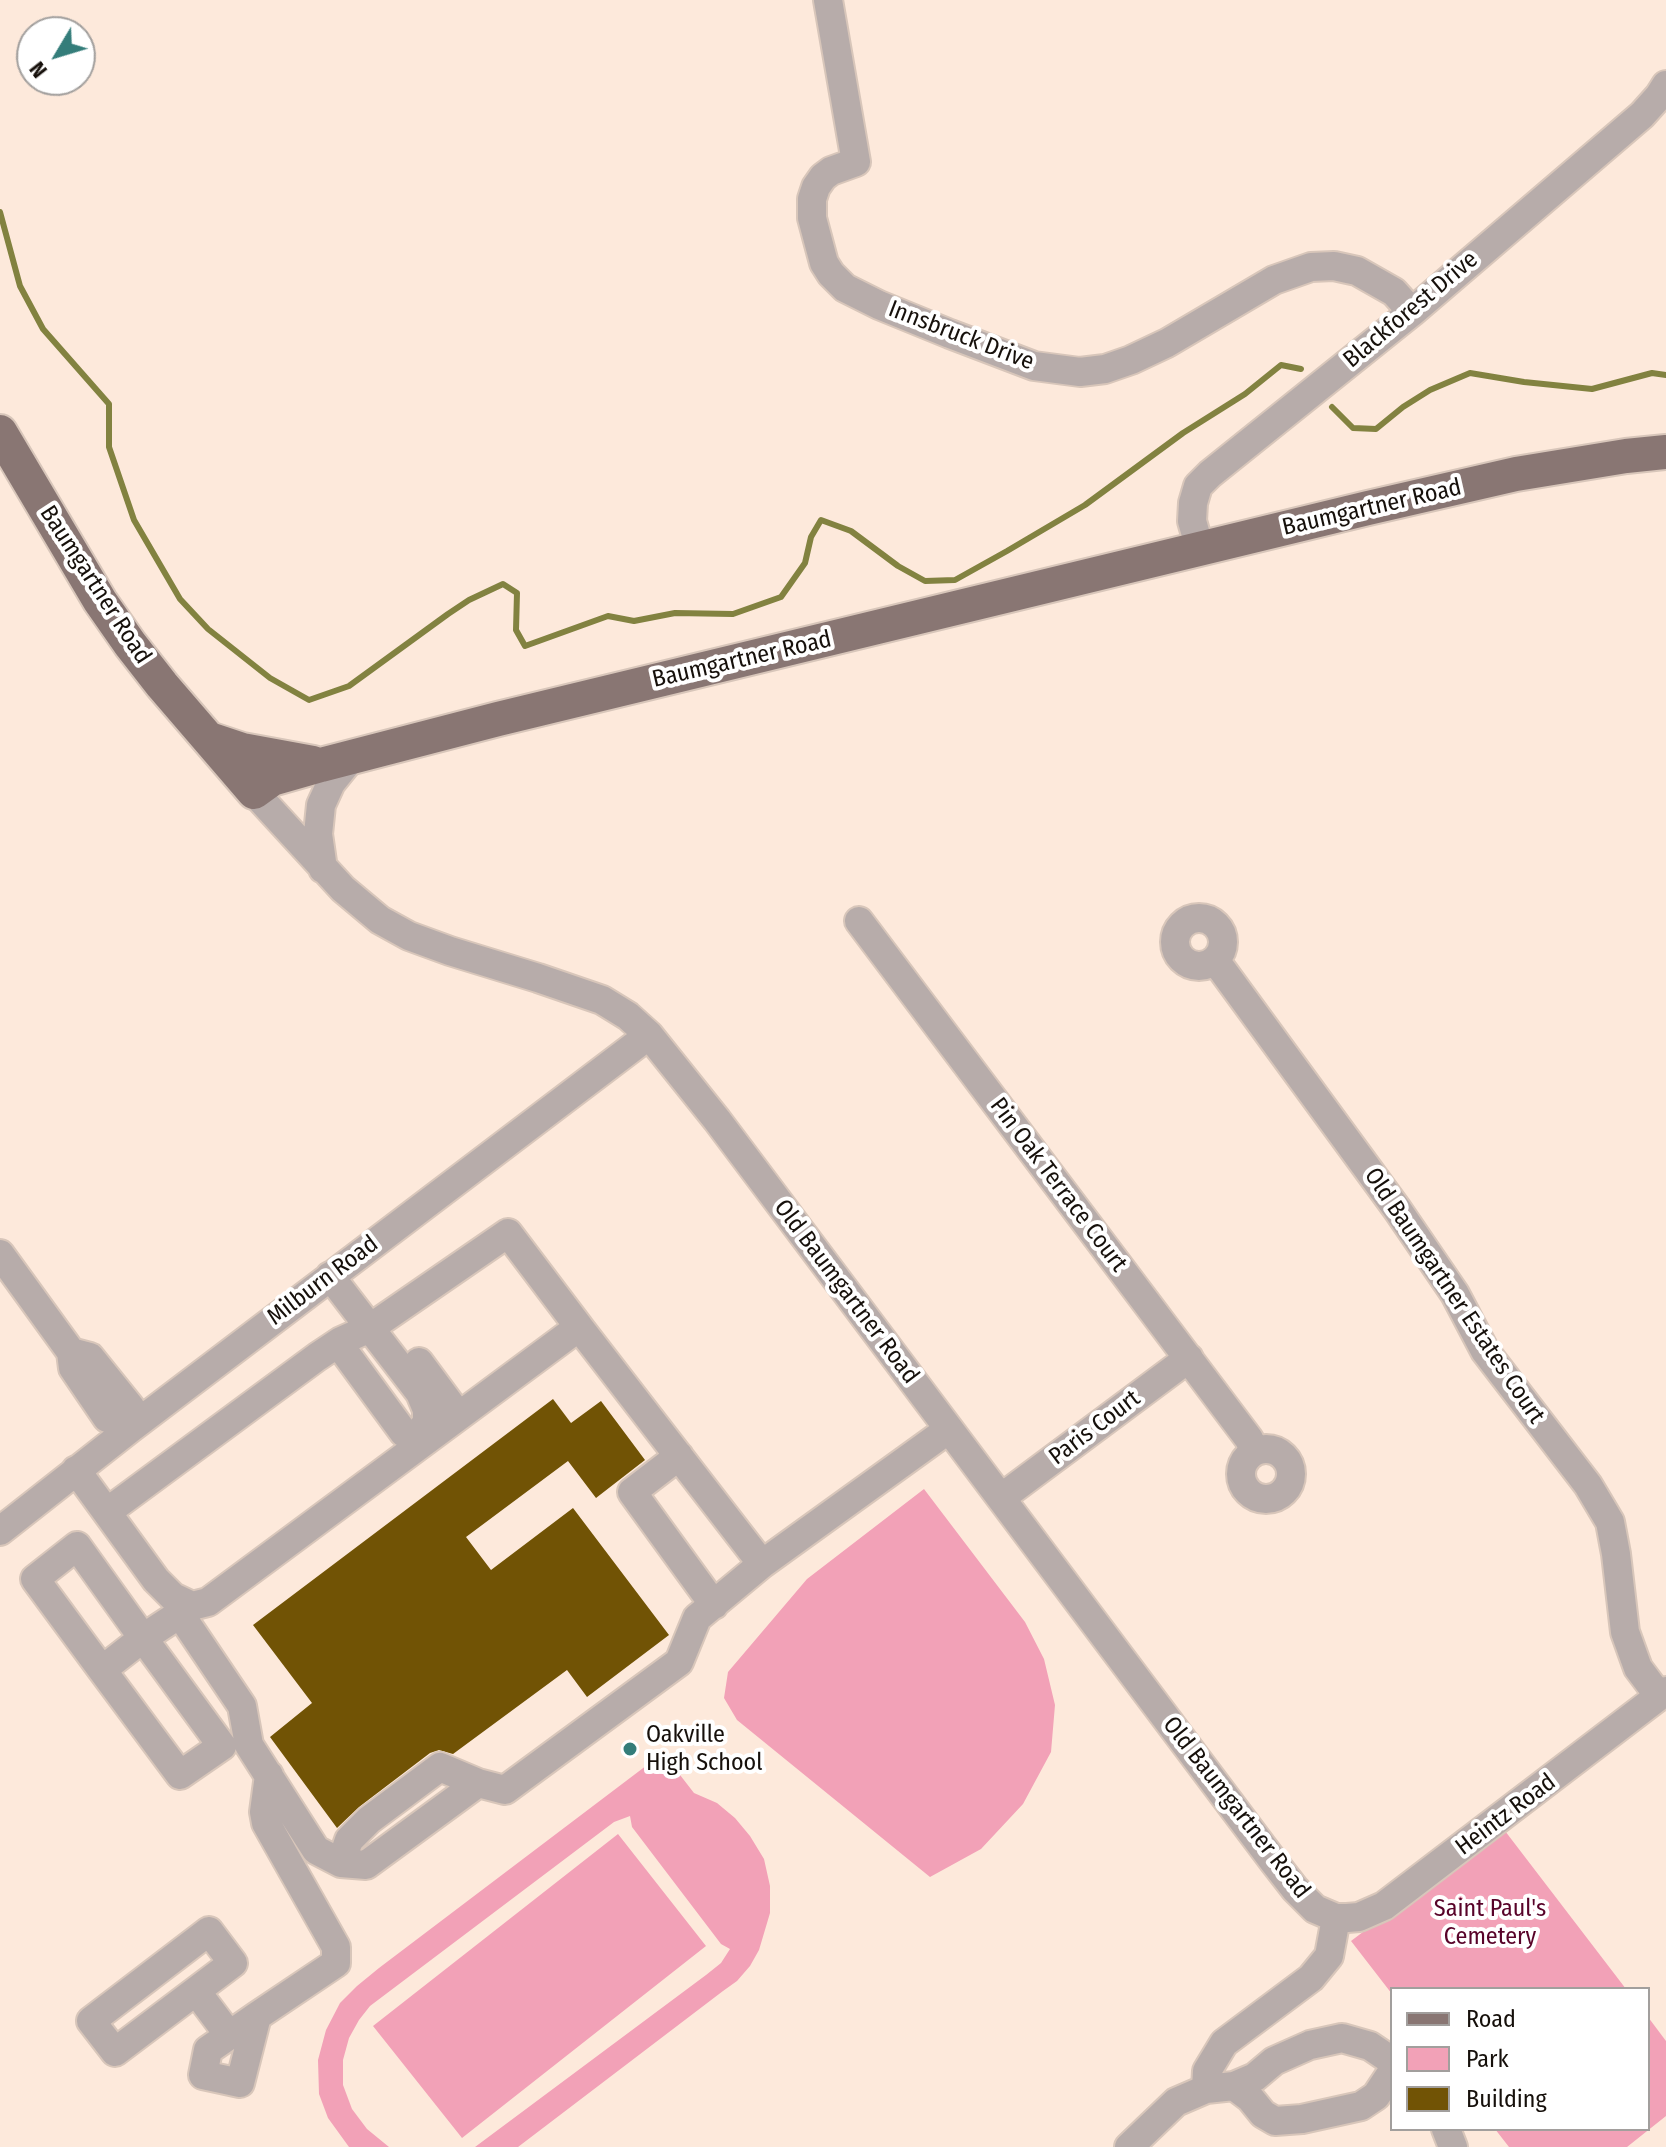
<!DOCTYPE html>
<html>
<head>
<meta charset="utf-8">
<style>
	body { margin:0 }
	#map { position:relative; width:1666px; height:2147px; overflow:hidden; background:#fde9db; font-family:"Fira Sans Condensed",sans-serif }
	canvas { display:block }
	.legend { position:absolute; left:1390px; top:1987px; width:260px; height:144px; box-sizing:border-box; background:#fff; border:2px solid #a29f9d; margin:0; padding:10px 14px; list-style:none; font-size:24px; color:#16100b }
	.legend li { display:flex; align-items:center; gap:16px; height:40px }
	.legend b { width:40px; border:2px solid #a29f9d }
	.north { position:absolute; left:16px; top:16px; width:80px; height:80px; box-sizing:border-box; background:#fff; border:2px solid #a29f9d; border-radius:50%; rotate:232deg; font-size:22px; font-weight:700; line-height:32px; text-align:center; color:#16100b }
	.north::after { content:''; display:block; margin:auto; width:28px; height:36px; background:#347d7a; clip-path:polygon(50% 0,100% 100%,50% 72%,0 100%) }
</style>
</head>
<body>
<div id="map">
<canvas width="1666" height="2147"></canvas>
<ul class="legend">
<li><b style="height:10px;background:#897673"></b>Road</li>
<li><b style="height:22px;background:#f2a1b7"></b>Park</li>
<li><b style="height:22px;background:#715305"></b>Building</li>
</ul>
<div class="north">N</div>
</div>
<script>
const g = document.querySelector('canvas').getContext('2d');
g.lineJoin = 'round';
function fill(path, color) { g.fillStyle = color; g.fill(path, 'evenodd'); }
const poly = rows => new Path2D(rows.map(r => 'M' + r).join(''));
function stroke(path, color, width, dash) { g.strokeStyle = color; g.lineWidth = width; g.lineCap = dash ? 'butt' : 'round'; g.setLineDash(dash || []); g.stroke(path); }
function label(font, color, halo, rows, align = 'center') {
  g.font = font + ' "Fira Sans Condensed",sans-serif'; g.lineWidth = 8; g.setLineDash([]); g.textBaseline = 'middle'; g.strokeStyle = halo; g.fillStyle = color; for (const [text, x, y, turn = 0] of rows) {
    g.save(); g.translate(x, y); g.rotate((+turn || 0) * Math.PI / 180); g.textAlign = isNaN(turn) ? turn : align; if (halo) g.strokeText(text, 0, 0); g.fillText(text, 0, 0); g.restore();
  }
}
fill(poly([
	[924,1489,1025,1622,1044,1659,1055,1705,1051,1752,1023,1804,981,1849,930,1877,737,1720,724,1698,728,1672,807,1579],
	[663,1753,694,1793,717,1803,735,1818,750,1836,764,1859,770,1886,770,1913,759,1950,750,1966,737,1981,723,1991,518,2147,475,2147,706,1975,721,1963,730,1949,721,1944,632,1827,630,1816,614,1822,370,2006,359,2020,349,2038,343,2060,343,2085,352,2109,367,2129,389,2147,349,2147,328,2118,319,2094,318,2060,326,2030,340,2003,357,1986,379,1968],
	[1502,1827,1626,1989,1392,1989,1392,1994,1351,1941],
	[618,1834,706,1946,462,2138,373,2026],
	[1648,2017,1666,2041,1666,2116,1627,2147,1509,2147,1495,2129,1648,2129]
]), '#f2a1b7');
stroke(poly([
	[0,212,20,286,43,329,109,404,109,447,134,520,180,599,208,629,270,678,309,700,349,686,448,614,469,600,503,584,517,593,516,630,525,646,608,616,634,621,675,613,733,614,781,597,805,563,811,537,821,520,851,531,898,566,925,581,955,580,1007,551,1085,505,1183,433,1245,394,1281,365,1301,369],
	[1332,407,1353,428,1376,429,1403,407,1430,390,1470,373,1524,382,1592,389,1652,373,1666,375]
]), '#828240', 6);
fill(poly([
	[553,1399,571,1423,601,1401,645,1460,596,1498,568,1461,466,1537,491,1570,573,1508,669,1635,587,1697,567,1670,453,1754,439,1750,430,1753,359,1807,337,1828,270,1737,312,1703,253,1625]
]), '#715305');
const minor = poly([
	[828,0,856,162,831,171,823,177,816,187,812,199,812,218,824,263,831,274,845,288,879,305,950,334,1034,366,1080,372,1105,369,1131,360,1167,343,1274,280,1311,267,1334,266,1357,271,1394,292,1412,312],
	[1200,549,1192,521,1193,503,1198,486,1210,474,1412,312,1614,139,1642,115,1659,96,1666,85],
	[254,792,343,889,380,920,409,936,450,951,538,978,602,1000,628,1016,649,1035,717,1120,1274,1862,1295,1889,1315,1909,1336,1918,1347,1918,1359,1917,1384,1906,1666,1691],
	[323,869,318,834,321,805,331,783,352,757],
	'1175 942a24 24 0 1 1 48 0a24 24 0 1 1-48 0Z',
	[859,921,1249,1439,1254,1451],
	[1215,960,1397,1209,1455,1294,1485,1351,1588,1485,1610,1522,1616,1554,1625,1632,1638,1668,1659,1696],
	[0,1254,71,1352,90,1357,131,1408,127,1422,131,1428],
	[579,1327,762,1564],
	[71,1352,73,1368,107,1418,127,1422],
	[419,1362,459,1416],
	'1241 1474a25 25 0 1 1 50 0a25 25 0 1 1-50 0Z',
	[679,1456,632,1492,714,1605],
	[76,1470,156,1580,173,1597,192,1606],
	[1001,1498,1189,1358],
	[107,1512,317,1357,341,1341,370,1328,420,1393,427,1410,427,1422,420,1432,412,1436,404,1433,338,1343],
	[0,1531,131,1428,649,1035],
	[180,1614,242,1706,249,1745,316,1850,341,1863,366,1865,478,1783,505,1790,679,1662,697,1618,762,1564,949,1429],
	[102,1670,143,1638,222,1746,180,1775,102,1670,35,1579,77,1546,143,1638,192,1606,208,1602,579,1327,508,1233,370,1328,330,1276],
	[341,1863,349,1840,369,1820,440,1767,478,1783],
	[209,1931,233,1963,115,2052,91,2021,209,1931],
	[196,1991,229,2035],
	[257,2016,240,2083,203,2075,208,2050,257,2016,336,1963,336,1947,266,1823,264,1812,269,1775],
	[1234,2086,1250,2098,1263,2114,1275,2121,1302,2119,1361,2106,1376,2096,1392,2072],
	[1206,2089,1207,2071,1224,2043,1311,1978,1329,1956,1336,1918],
	[1446,2129,1453,2147],
	[1129,2147,1176,2102,1206,2089,1234,2086,1255,2077,1274,2061,1310,2045,1342,2038,1370,2046,1392,2061]
]);
const major = poly([
	[0,432,100,601,130,644,162,685,254,792,272,779,321,765,498,719,1368,508,1516,474,1626,456,1666,452],
	[209,739,242,750,313,763]
]);
stroke(minor, '#d8c6ba', 32);
stroke(major, '#d8c6ba', 38);
stroke(minor, '#b7acaa', 28);
stroke(major, '#897673', 34);
for (const [x, y, r, color] of [
	[630,1749,8,"#347d7a"]
]) { const dot = new Path2D(); dot.arc(x, y, r, 0, 2 * Math.PI); g.fillStyle = color; g.fill(dot); stroke(dot, '#fff', 3); }
label('24px', '#16100b', '#fff', [
	["Blackforest Drive",1411,310,-40],
	["Innsbruck Drive",961,336,21],
	["Baumgartner Road",1372,508,-13],
	["Baumgartner Road",95,585,57],
	["Baumgartner Road",742,660,-13],
	["Pin Oak Terrace Court",1058,1185,53],
	["Milburn Road",323,1281,-37],
	["Old Baumgartner Road",846,1292,53],
	["Old Baumgartner Estates Court",1454,1296,56],
	["Paris Court",1095,1428,-37],
	["Old Baumgartner Road",1236,1808,52],
	["Heintz Road",1506,1815,-37]
]);
label('24px', '#16100b', '#fff', [
	["Oakville",646,1735],
	["High School",646,1763]
], 'left');
label('24px', '#580329', '#fff', [
	["Saint Paul's",1490,1909],
	["Cemetery",1490,1937]
]);
</script>
</body>
</html>
